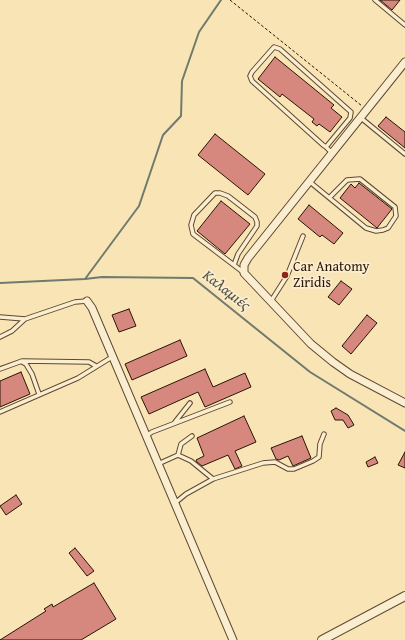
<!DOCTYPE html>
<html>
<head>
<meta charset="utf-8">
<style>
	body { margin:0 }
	canvas { display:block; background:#f9e4b5 }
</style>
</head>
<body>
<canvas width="405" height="640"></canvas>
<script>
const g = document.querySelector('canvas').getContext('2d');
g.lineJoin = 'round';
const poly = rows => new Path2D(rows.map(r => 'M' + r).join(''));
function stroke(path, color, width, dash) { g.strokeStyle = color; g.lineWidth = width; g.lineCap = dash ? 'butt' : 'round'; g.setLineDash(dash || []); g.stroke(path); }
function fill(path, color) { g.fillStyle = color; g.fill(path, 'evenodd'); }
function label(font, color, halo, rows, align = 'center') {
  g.font = font + ' "Gentium Book Plus",serif'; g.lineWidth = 3.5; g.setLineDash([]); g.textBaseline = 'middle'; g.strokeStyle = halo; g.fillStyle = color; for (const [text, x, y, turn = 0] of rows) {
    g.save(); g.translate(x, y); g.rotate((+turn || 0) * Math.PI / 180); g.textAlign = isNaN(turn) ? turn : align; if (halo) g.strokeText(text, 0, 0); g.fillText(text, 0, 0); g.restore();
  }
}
stroke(poly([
	[85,279,139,206,163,135,181,116,182,81,199,32,221,0],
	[0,283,85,279,102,277,193,278,310,372,405,431]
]), '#707a6e', 2);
const building = poly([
	[380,0,400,0,392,10,380,0],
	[275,57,334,105,331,108,342,117,330,132,319,124,317,126,312,122,314,119,282,94,280,97,258,79,275,57],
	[386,117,405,132,405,148,378,126,386,117],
	[215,134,265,174,248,195,198,155,215,134],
	[359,183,392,209,377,228,340,198,351,184,355,188,359,183],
	[221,201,250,224,225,254,197,231,221,201],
	[309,205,343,233,334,244,322,235,320,237,298,219,309,205],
	[341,281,352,289,339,305,328,297,341,281],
	[129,309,136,326,119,332,112,315,129,309],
	[367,315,377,323,351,354,342,346,367,315],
	[180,340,187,356,132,380,125,364,180,340],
	[205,369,213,387,245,373,251,387,205,407,198,392,149,414,141,397,205,369],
	[21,372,30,394,0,407,0,381,21,372],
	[336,408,348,415,354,425,348,428,343,420,335,420,331,411,336,408],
	[244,416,256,442,235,451,242,466,235,469,228,455,202,466,197,462,196,460,204,456,197,438,244,416],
	[302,436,311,458,293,466,288,456,279,460,276,459,271,448,302,436],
	[405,452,405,468,398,465,405,452],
	[375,457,378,463,368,467,366,462,375,457],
	[16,495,22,504,6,515,0,506,16,495],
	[75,548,94,571,87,576,69,553,75,548],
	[94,583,116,619,81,640,0,640,46,611,44,609,52,604,53,607,94,583]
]);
fill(building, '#d7887e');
stroke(building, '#291505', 1);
const service = poly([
	[375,0,405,25],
	[361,118,405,154],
	[326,147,350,118,351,112,280,49,274,47,252,72,250,76,252,81,323,145,326,147,332,153],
	[310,182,366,228,376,231,383,230,388,228,396,216,395,207,360,179,347,180,330,197],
	[234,265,238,254,257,226,257,222,255,217,228,196,220,193,215,193,194,215,191,225,193,234,243,272],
	[271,301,287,276,303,236],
	[0,317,25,319],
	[0,337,12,331,25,319,75,302,87,301],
	[22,362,26,364,32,374,39,394],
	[0,369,22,361,89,362,96,366],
	[0,412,78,378,112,357],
	[175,422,190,403],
	[146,436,152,432,230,402],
	[178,455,191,461,213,479],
	[158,464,178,455,181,444,192,436],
	[175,503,186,494,213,479,263,463,275,462,288,469,294,469,313,461,319,457,320,444,324,434]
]);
const minor = poly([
	[405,62,248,258,244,265,244,273,311,344,333,362,350,374,405,403],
	[87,301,92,308,233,640]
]);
const tertiary = poly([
	[322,640,405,596]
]);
stroke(service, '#5d4931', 5.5);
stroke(minor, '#5d4931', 9);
stroke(tertiary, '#5d4931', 10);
stroke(poly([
	[230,0,362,106]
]), '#291505', 1, [3, 2]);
stroke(service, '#fbedcf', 3.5);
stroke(minor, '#fbedcf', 7);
stroke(tertiary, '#fbedcf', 8);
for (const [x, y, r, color] of [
	[285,275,4,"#8f2418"]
]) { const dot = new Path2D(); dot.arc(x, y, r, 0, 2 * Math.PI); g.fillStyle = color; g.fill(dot); stroke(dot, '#fbedcf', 1.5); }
label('14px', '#291505', '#fbedcf', [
	["Car Anatomy",293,267],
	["Ziridis",293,283]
], 'left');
label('italic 15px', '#525042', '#fbedcf', [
	["Καλαμιές",226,291,38]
]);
</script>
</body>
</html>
